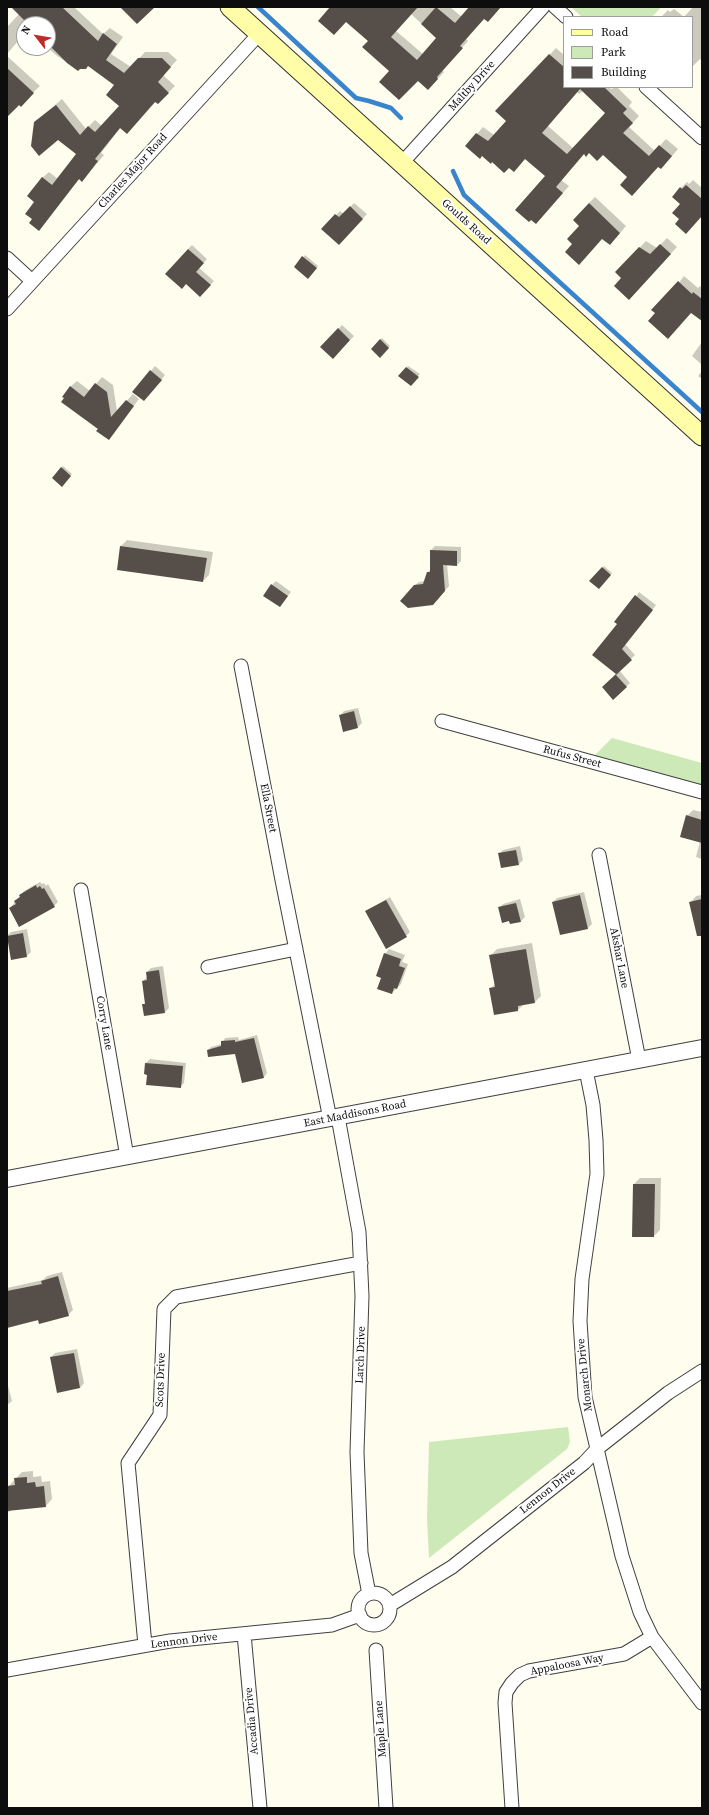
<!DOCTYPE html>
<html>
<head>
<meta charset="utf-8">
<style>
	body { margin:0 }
	#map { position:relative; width:709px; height:1815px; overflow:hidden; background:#fffded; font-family:"Source Serif 4",serif }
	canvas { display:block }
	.frame { position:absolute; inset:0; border:8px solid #0d0d0d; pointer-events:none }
	.legend { position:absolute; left:563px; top:16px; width:130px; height:72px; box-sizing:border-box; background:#fff; border:1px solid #9e9e9e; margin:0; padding:5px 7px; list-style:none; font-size:12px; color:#0d0d0d }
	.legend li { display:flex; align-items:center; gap:8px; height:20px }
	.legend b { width:20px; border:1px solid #9e9e9e }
	.north { position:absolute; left:16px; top:16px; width:40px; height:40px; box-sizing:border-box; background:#fff; border:1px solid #9e9e9e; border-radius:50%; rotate:301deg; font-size:11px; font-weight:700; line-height:16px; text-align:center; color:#0d0d0d }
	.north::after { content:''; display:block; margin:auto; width:14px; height:18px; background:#bd2b25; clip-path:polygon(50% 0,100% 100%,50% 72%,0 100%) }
</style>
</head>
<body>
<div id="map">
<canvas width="709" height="1815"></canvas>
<div class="frame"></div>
<ul class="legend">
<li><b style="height:5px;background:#fffda8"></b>Road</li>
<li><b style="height:11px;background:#cde9b7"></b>Park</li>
<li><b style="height:11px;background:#564f49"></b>Building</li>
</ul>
<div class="north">N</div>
</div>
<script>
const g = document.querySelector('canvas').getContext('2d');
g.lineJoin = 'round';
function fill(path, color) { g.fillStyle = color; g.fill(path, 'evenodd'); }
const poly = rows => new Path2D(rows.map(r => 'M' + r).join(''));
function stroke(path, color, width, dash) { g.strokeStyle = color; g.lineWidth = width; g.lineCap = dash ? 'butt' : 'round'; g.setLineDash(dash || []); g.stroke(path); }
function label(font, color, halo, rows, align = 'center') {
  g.font = font + ' "Source Serif 4",serif'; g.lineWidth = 4; g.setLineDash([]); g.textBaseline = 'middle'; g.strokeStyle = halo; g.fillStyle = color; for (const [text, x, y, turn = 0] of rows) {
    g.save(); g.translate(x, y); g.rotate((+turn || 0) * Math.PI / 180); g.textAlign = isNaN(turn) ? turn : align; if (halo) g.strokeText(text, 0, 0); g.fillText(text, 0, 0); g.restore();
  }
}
fill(poly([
	[571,7,661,7,652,17,582,17],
	[612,738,702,763,702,785,594,756],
	[568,1427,570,1442,567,1449,429,1558,427,1519,429,1442]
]), '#cde9b7');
fill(poly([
	[12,7,74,7,103,34,110,28,123,37,111,54,131,67,145,52,168,52,177,60,163,75,175,86,158,103,156,101,133,126,121,127,101,153,104,155,88,174,79,179,39,229,33,219,35,202,42,178,49,172,58,179,77,154,35,122,62,99,86,129,95,120,102,126,120,106,116,85,89,65,78,70,56,55,48,48,48,24,24,24,24,34,7,54,7,27,19,14],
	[331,7,450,7,462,17,470,7,501,7,484,18,466,39,468,41,442,70,444,72,434,83,390,71,369,41],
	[411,14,437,38,423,54,396,31],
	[693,7,702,7,702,61,700,59,692,67,692,17,661,17,668,10,670,12,674,9,684,17],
	[556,48,564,55,564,87,609,87,611,89,617,87,632,102,629,106,639,116,629,127,655,151,666,139,678,149,667,162,659,166,632,195,629,177,603,154,589,152,584,153,561,180,569,186,536,223,547,176,525,158,520,164,477,134,483,127,494,135,508,121,497,111],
	[583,91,607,113,573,148,548,126,577,92,579,94],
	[7,56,40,86,7,117],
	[693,180,702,188,702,215,680,219,681,188,687,182,689,184],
	[595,197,626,226,616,238,602,238,580,226,589,203],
	[354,203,367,214,339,244,323,229,340,211,344,214],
	[667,238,677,247,635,292,616,272,646,241,657,248],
	[192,245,207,259,199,268,214,281,200,296,188,249],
	[305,255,318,266,310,276,295,267],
	[684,276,698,288,700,286,702,288,702,304,692,312,656,313],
	[342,325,354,336,333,358,321,347],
	[382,338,390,346,380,356,372,349],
	[702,342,702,365,692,356],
	[155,366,165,375,148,396,134,392],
	[408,366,420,374,412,383,399,376],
	[702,371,702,379,698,376],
	[102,377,113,385,117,411,133,394,139,399,109,438,99,428,70,387,77,381,90,391],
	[63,466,72,474,62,485,53,477],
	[127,540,213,552,209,575,203,581,121,546],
	[435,546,461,547,461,561,457,565,447,564,449,586,437,600,414,586,419,582,425,581,428,572,431,569,431,550],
	[604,566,612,573,599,588,591,581],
	[276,581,291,592,280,606,272,585],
	[639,592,656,605,625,644,635,655,619,670,630,683,613,699,603,687,617,674,618,624],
	[358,708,362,723,358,727,340,716,344,711],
	[693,810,702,812,702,859,696,857,700,841,687,816],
	[520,846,523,860,519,864,499,854,503,850],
	[40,882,42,884,44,883,46,886,48,884,58,902,54,906,10,908,24,891],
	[584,892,592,924,588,928,561,934,553,902,557,898],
	[702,895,702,927,690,903,696,896],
	[390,897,410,932,406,936,366,911],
	[520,899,525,917,521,921,510,923,499,908,503,904],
	[27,929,31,952,27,956,12,959,7,936,11,932],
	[532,943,541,996,535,1002,524,1004,518,1010,490,989,495,984,490,956,497,949],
	[389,949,405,955,402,962,408,964,401,984,392,993,383,977,385,954],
	[163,966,169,1008,165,1012,143,1005,146,1002,143,981,147,977,147,972,151,968],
	[257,1035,267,1073,264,1077,236,1053,208,1050,211,1047,222,1044,225,1038,238,1037,239,1040],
	[150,1059,186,1063,184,1083,180,1087,148,1074,146,1063],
	[640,1178,661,1178,660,1230,654,1236,633,1236,634,1184],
	[62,1272,73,1310,68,1315,7,1326,7,1288,43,1280,47,1276],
	[77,1349,84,1383,80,1388,51,1357,55,1353],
	[7,1382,12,1401,7,1405],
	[33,1471,33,1477,41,1476,42,1482,50,1481,52,1499,46,1506,13,1509,7,1513,8,1487,22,1472]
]), '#0003');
stroke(poly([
	[258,7,356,98,369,101,391,108,401,118],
	[453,171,464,195,702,412]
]), '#3985cd', 4.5);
fill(poly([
	[11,7,62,7,98,41,103,33,117,44,106,60,124,73,138,58,162,58,171,67,158,82,169,93,158,104,155,102,127,134,120,128,95,159,98,161,82,182,79,179,39,231,29,223,32,219,25,214,34,202,27,196,42,177,52,185,76,154,58,140,39,156,31,146,34,122,56,105,80,135,88,126,95,132,119,106,106,95,114,85,88,66,86,69,80,69,78,71,67,63,48,44,48,24,28,24],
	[120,7,155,7,137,24],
	[330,7,418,7,391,37,417,60,436,38,421,24,436,7,455,23,469,7,501,7,488,22,484,19,460,46,463,48,437,77,438,79,428,90,418,81,399,100,379,82,389,71,362,47,368,41,346,22,334,35,318,21],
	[549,54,564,67,564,87,604,87,627,109,623,113,633,123,623,133,649,156,659,145,672,156,661,169,658,167,632,196,620,185,627,177,603,155,597,161,589,153,586,157,584,154,556,187,563,193,536,224,531,220,529,222,515,210,545,176,525,159,514,172,509,168,504,173,492,162,491,164,482,156,480,159,465,146,476,133,488,141,506,121,495,111],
	[580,89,605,113,567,154,542,133],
	[7,68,34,93,21,107,19,105,7,117],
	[686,185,702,199,702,216,686,234,675,224,679,219,672,213,680,204,672,197,680,187,682,189],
	[589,203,620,233,610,245,602,239,579,265,565,252,572,244,567,239,579,226,573,220],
	[350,206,363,219,339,245,321,229,335,214,339,217],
	[660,244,671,254,629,300,614,286,621,278,615,272,639,247,650,254],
	[188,249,204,263,196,272,211,285,200,297,186,284,182,289,165,274],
	[302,256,317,268,308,279,294,267],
	[678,281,692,294,693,292,702,299,702,321,691,313,668,339,648,321,655,313,651,310],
	[338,328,350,340,333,359,320,347],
	[380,339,389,348,380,358,371,349],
	[406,367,419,377,411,386,398,376],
	[150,370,162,380,144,401,132,392],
	[95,383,107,392,111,417,126,400,134,406,109,440,96,431,98,429,61,402,64,398,62,397,70,386,84,397],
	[61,467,71,476,62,487,52,478],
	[120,546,207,558,203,582,117,570],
	[430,550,457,551,457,566,443,565,445,591,433,605,408,608,400,601,414,585,423,584,427,572,430,572],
	[602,567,611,575,599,589,589,581],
	[271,584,288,596,280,607,263,596],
	[635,595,653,610,622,649,632,660,616,675,627,687,613,700,602,687,616,674,592,655,617,624,614,622],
	[354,711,358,728,343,732,339,715],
	[686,815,702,820,702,843,680,837],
	[516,850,519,865,501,868,498,853],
	[36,885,37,888,40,886,42,889,44,888,55,907,19,927,9,908,16,904,14,901,20,897,19,895],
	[580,895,588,929,560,935,552,902],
	[702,899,702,936,697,936,689,902],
	[386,900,407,937,386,949,365,911],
	[516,903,521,922,510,924,509,921,502,923,498,907],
	[23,933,27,957,11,960,7,936],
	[526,949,535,1003,518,1006,518,1011,494,1015,489,988,495,987,489,955],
	[384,953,401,959,399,966,405,968,397,989,394,988,392,994,377,989,381,978,376,976],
	[159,970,165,1013,144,1016,142,1004,145,1004,142,981,147,980,146,972],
	[254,1038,264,1078,242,1083,235,1054,208,1057,207,1050,221,1046,221,1041,235,1040,235,1042],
	[145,1063,183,1066,181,1088,146,1085,147,1075,144,1074],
	[633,1184,655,1184,654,1237,632,1237],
	[58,1276,69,1316,39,1324,38,1320,7,1328,7,1291,42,1284,41,1281],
	[74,1353,80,1388,57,1393,50,1357],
	[27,1477,27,1483,35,1482,36,1487,44,1486,46,1507,7,1511,7,1486,15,1485,14,1478]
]), '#564f49');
const minor = poly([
	[555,7,566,17],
	[646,87,702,138],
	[401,164,543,7],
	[7,258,32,281],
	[7,309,259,34],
	[241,666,282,880,330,1119],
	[442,721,702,792],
	[599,855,639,1060],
	[81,890,127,1157],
	[208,967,296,949],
	[586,1070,593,1105,596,1140,597,1174,582,1279,580,1321,585,1397,622,1556,640,1612,652,1637,702,1703],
	[338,1117,359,1232,362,1296,357,1452,361,1553,369,1594],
	'358 1609a16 16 0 1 1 32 0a16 16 0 1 1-32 0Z',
	[390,1605,452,1567,584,1463,598,1448,668,1393,702,1371],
	[244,1634,260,1808],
	[145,1645,128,1463,160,1415,164,1309,176,1297,361,1263],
	[376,1650,386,1808],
	[7,1670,170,1641,332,1625,360,1615],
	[512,1808,505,1703,506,1692,512,1683,520,1675,529,1671,624,1654,652,1637]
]);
const tertiary = poly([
	[7,1179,702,1048]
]);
const secondary = poly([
	[230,7,702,436]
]);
stroke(minor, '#404040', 15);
stroke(tertiary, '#404040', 18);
stroke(secondary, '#2f2f2f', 21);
stroke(minor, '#fff', 13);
stroke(tertiary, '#fff', 16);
stroke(secondary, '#fffda8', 19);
label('11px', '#0d0d0d', '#fff', [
	["Maltby Drive",472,86,-48],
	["Charles Major Road",133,171,-48],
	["Goulds Road",466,222,42],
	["Rufus Street",572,757,15],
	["Ella Street",268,808,79],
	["Akshar Lane",619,958,79],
	["Corry Lane",104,1023,80],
	["East Maddisons Road",355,1114,-11],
	["Larch Drive",361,1355,-88],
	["Monarch Drive",585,1375,-96],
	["Scots Drive",161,1380,-88],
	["Lennon Drive",548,1491,-38],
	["Lennon Drive",184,1641,-7],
	["Appaloosa Way",567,1665,-11],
	["Accadia Drive",252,1721,-95],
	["Maple Lane",381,1729,-94]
]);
</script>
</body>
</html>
